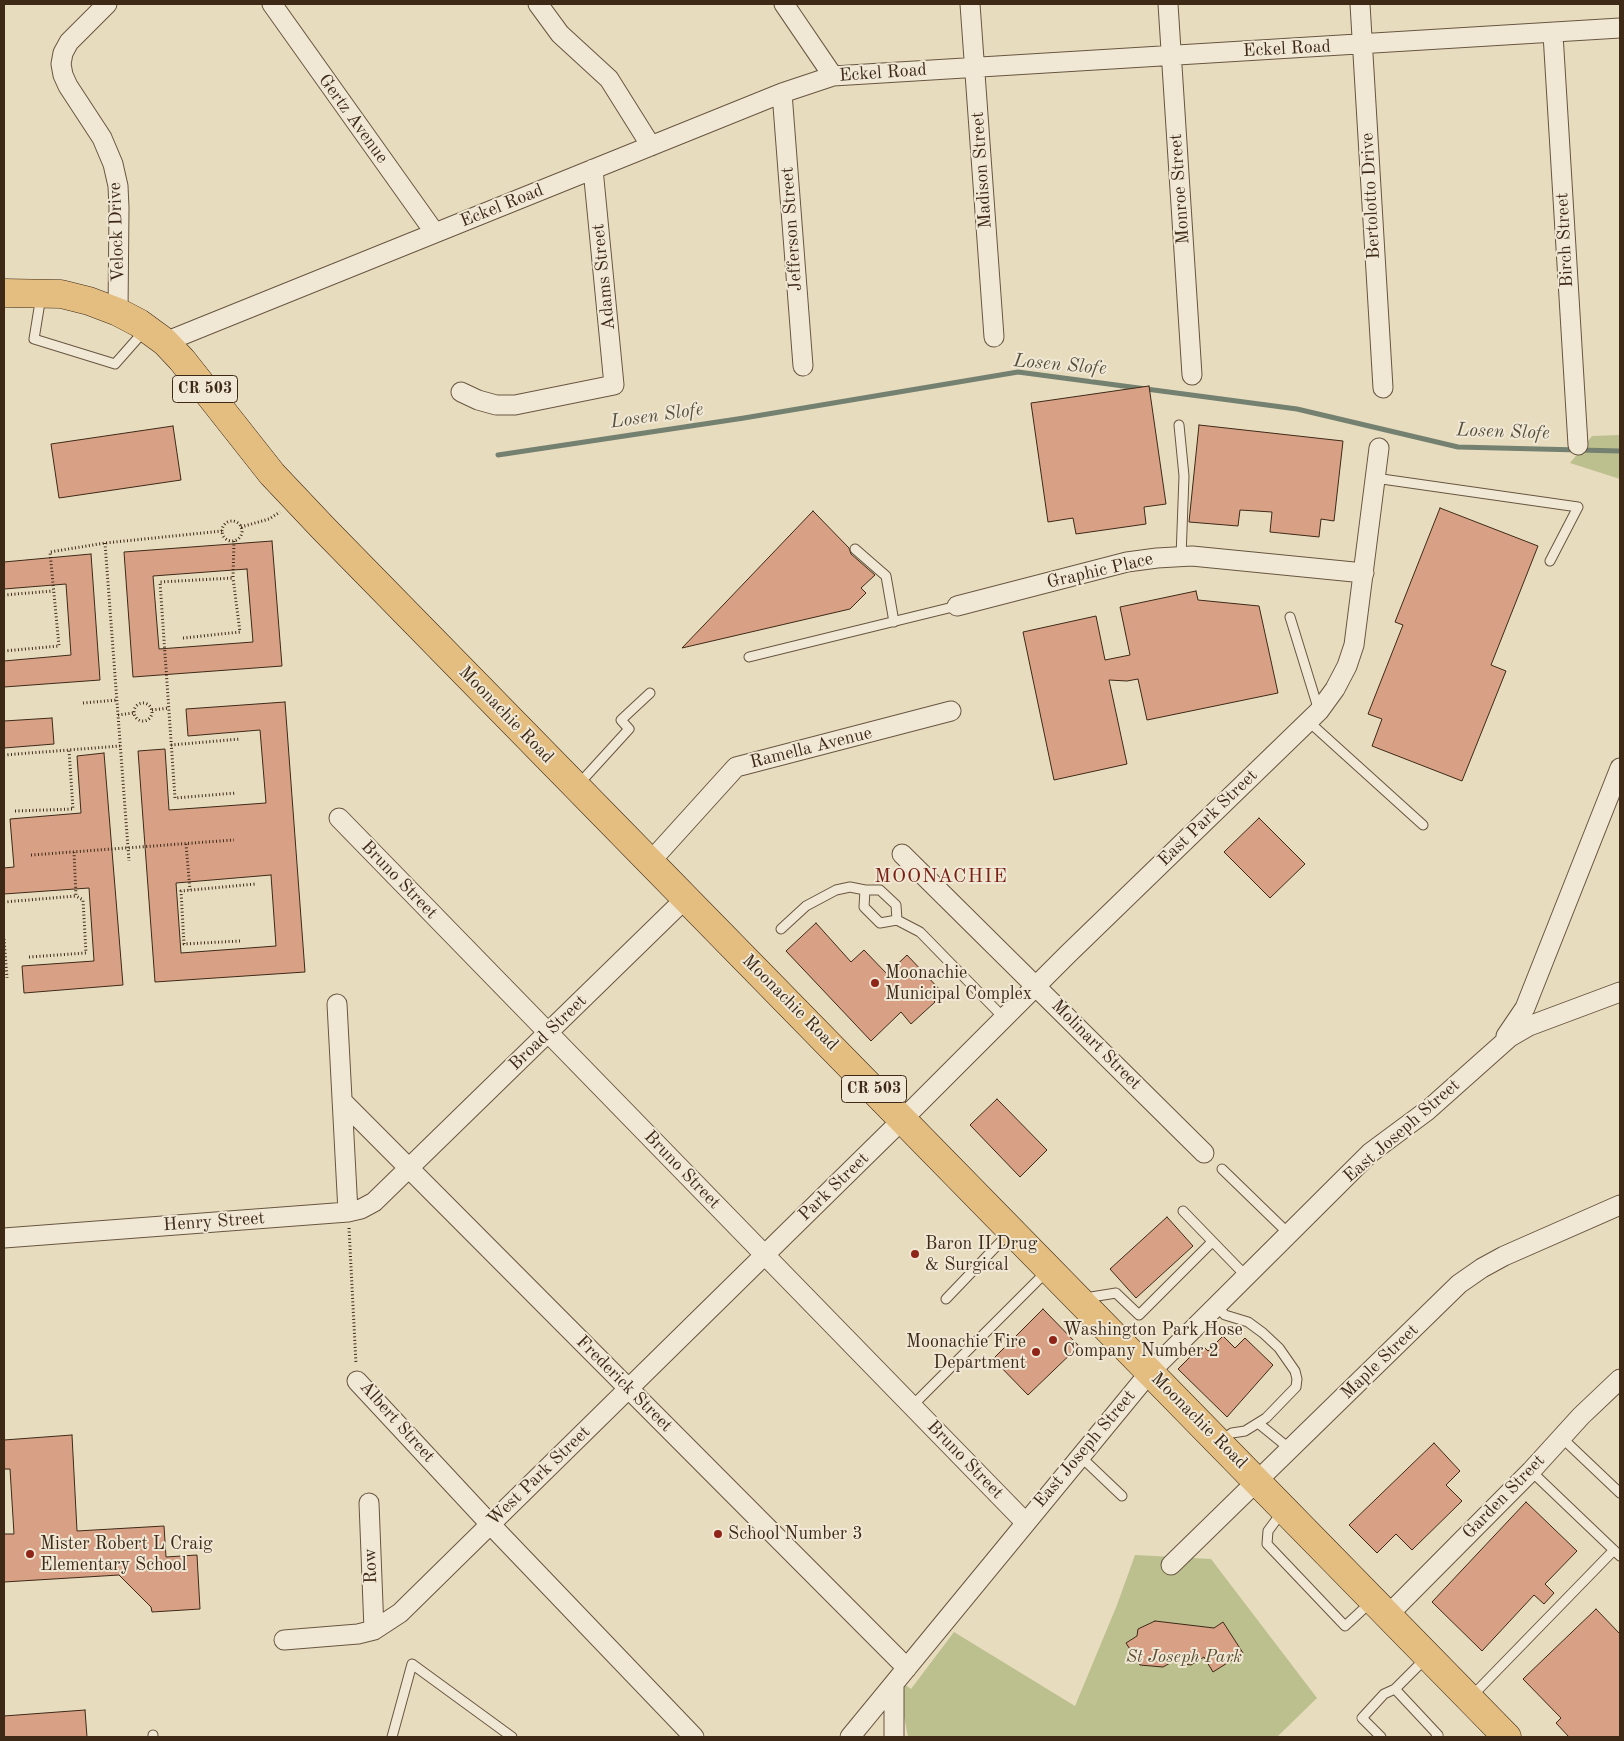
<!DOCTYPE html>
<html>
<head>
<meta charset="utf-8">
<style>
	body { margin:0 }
	#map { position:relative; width:1624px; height:1741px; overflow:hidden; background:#e8dcbf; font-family:"Old Standard TT",serif }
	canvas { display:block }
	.frame { position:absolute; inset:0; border:5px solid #3d2916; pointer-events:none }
</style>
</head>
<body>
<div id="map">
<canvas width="1624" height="1741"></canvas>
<div class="frame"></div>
</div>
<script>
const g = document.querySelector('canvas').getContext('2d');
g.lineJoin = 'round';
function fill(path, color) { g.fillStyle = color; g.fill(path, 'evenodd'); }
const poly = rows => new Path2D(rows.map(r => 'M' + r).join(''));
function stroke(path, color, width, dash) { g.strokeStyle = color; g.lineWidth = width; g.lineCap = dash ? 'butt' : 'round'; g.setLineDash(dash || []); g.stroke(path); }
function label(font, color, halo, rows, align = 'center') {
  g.font = font + ' "Old Standard TT",serif'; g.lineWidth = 4; g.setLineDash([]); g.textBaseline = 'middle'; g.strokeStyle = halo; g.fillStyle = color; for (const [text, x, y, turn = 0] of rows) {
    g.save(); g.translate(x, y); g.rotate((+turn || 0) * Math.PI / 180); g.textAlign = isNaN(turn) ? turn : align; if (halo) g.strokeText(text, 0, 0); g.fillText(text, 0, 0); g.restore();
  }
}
fill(poly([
	[1620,435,1620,479,1570,463,1592,436],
	[1135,1555,1211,1559,1317,1698,1277,1737,908,1737,897,1679,911,1689,954,1632,1075,1706,1117,1605]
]), '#bcbf8e');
stroke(poly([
	[498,455,744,418,1018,372,1297,409,1458,447,1620,451]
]), '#748170', 5);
const building = poly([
	[1149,386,1166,504,1144,507,1146,524,1076,534,1073,518,1048,522,1031,403,1149,386],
	[1199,425,1343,441,1334,521,1321,519,1319,537,1270,532,1272,512,1240,510,1238,526,1189,522,1199,425],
	[173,426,181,480,59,498,51,444,173,426],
	[1440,508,1538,546,1491,665,1506,671,1462,781,1372,746,1382,719,1368,714,1403,625,1395,622,1440,508],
	[813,511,849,548,851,554,875,575,861,588,866,593,850,609,682,648,813,511],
	[272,541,282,666,133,677,124,552,272,541],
	[247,569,253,642,159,649,153,576,247,569],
	[91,554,100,680,4,687,4,661,71,655,66,584,4,589,4,562,91,554],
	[1196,591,1198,600,1259,606,1278,693,1147,720,1138,679,1127,681,1109,680,1127,764,1054,780,1023,632,1096,616,1105,660,1130,655,1120,607,1196,591],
	[285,702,305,972,155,982,138,751,165,749,169,810,266,803,260,730,188,736,186,709,285,702],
	[271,875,276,946,181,953,176,883,271,875],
	[52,718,54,744,4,748,4,721,52,718],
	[104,753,123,985,24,993,22,966,94,961,89,888,4,894,4,868,14,867,10,819,81,813,77,756,104,753],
	[1259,818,1305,864,1270,898,1224,852,1259,818],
	[816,923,851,962,864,950,887,974,907,955,942,992,933,1000,935,1002,911,1024,901,1012,871,1041,786,951,816,923],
	[997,1099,1047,1150,1020,1177,970,1125,997,1099],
	[1167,1217,1193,1246,1136,1298,1110,1269,1167,1217],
	[1043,1309,1079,1346,1028,1395,993,1359,1043,1309],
	[1223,1336,1235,1348,1245,1338,1273,1365,1227,1417,1178,1369,1202,1345,1208,1351,1223,1336],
	[72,1435,77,1531,164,1526,166,1557,197,1555,200,1609,152,1612,151,1607,119,1575,4,1582,4,1534,14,1534,10,1469,4,1469,4,1440,72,1435],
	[1434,1443,1460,1471,1446,1485,1462,1501,1412,1550,1396,1534,1377,1553,1349,1525,1434,1443],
	[1526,1502,1577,1551,1545,1584,1554,1593,1544,1604,1534,1595,1482,1651,1432,1602,1526,1502],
	[1596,1609,1620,1634,1620,1737,1569,1737,1556,1723,1561,1718,1523,1679,1596,1609],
	[1155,1621,1214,1628,1223,1622,1243,1653,1213,1672,1204,1657,1191,1665,1184,1664,1179,1658,1163,1667,1140,1665,1126,1643,1137,1636,1138,1629,1155,1621],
	[85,1710,87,1737,4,1737,4,1716,85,1710]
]);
fill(building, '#d8a186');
stroke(building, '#3d2916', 1);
const lane = poly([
	[41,296,34,339,115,364,145,330],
	[1179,425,1184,476,1181,557],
	[1375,478,1578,507,1550,561],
	[855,549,886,576,894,622],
	[1290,617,1319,711],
	[749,657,957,606],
	[1308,721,1423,825],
	[578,785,629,729,621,720,650,693],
	[897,920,896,905,880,890,865,890,864,907,880,923,897,920,920,932,1004,1018],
	[781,929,806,906,836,890,850,887,865,890],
	[1222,1169,1289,1234],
	[1183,1211,1246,1276],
	[1085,1298,1116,1293,1139,1315,1212,1242],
	[946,1299,1010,1232],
	[1216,1306,1225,1315,1248,1322,1263,1333,1279,1348,1295,1371,1297,1379,1296,1387,1266,1418,1245,1431,1232,1433,1221,1440],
	[912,1406,1046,1272],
	[1258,1423,1290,1449],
	[1561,1437,1620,1493],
	[1080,1456,1122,1496],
	[1531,1471,1620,1556],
	[1282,1512,1268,1531,1267,1544,1345,1626,1371,1602],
	[1395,1689,1438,1735,1436,1737],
	[1472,1696,1614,1550],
	[153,1735,153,1737],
	[392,1737,412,1664,512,1737],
	[1381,1737,1362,1718,1384,1694,1395,1689,1426,1658]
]);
const street = poly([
	[107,4,69,42,63,53,61,64,63,75,68,86,102,138,113,164,118,186,119,208,118,312],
	[272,4,435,233],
	[538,4,560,34,609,79,651,146],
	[784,4,833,76],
	[970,4,994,337],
	[1168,4,1192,375],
	[1360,4,1383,388],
	[1553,34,1578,445],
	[782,93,803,366],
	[165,342,782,93,833,76,1620,28],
	[461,392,478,400,496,405,515,405,614,385,593,169],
	[957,606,1127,562,1157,558,1192,556,1364,573],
	[339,818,1025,1522],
	[902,854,1204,1153],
	[650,862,736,767,951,711],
	[337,1004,348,1212],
	[1506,1036,1525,1008,1620,768],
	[342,1101,907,1668],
	[4,1238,348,1212,361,1209,374,1202,686,898],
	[357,1381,490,1524,694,1737],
	[369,1503,374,1630],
	[1171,1565,1459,1284,1482,1268,1504,1256,1620,1205],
	[1388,1615,1531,1471,1581,1416,1620,1379],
	[284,1640,358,1634,374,1630,400,1613,904,1118,1068,954,1319,711,1335,689,1347,666,1354,645,1379,448],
	[894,1684,894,1737],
	[850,1737,1150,1372,1370,1153,1428,1110,1510,1037,1529,1026,1620,992]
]);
const primary = poly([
	[4,293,61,294,89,301,118,312,139,323,165,342,182,360,272,474,324,529,1507,1737]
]);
stroke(lane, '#685640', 11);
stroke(street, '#685640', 21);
stroke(primary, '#3d2916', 29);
stroke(poly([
	'222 531a10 10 0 1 1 20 0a10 10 0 1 1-20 0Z',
	[241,527,269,519,280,512],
	[234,541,233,578,160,582,175,798,236,793],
	[105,543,129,861],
	[4,595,53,591],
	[183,638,240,632,233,578],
	[4,651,59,646,50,552,105,543,222,531],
	'134 712a9 9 0 1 1 18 0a9 9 0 1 1-18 0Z',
	[83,703,117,700],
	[152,710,169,708],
	[118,715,133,713],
	[171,745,240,739],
	[4,755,120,746],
	[15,811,73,809,69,750],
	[186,844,190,890],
	[31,855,234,840],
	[4,902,76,896,74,852],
	[4,939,7,978],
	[240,941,184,944,181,891,255,884],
	[29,957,86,953,83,900,76,896],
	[349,1228,356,1364]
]), '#3d2916', 3, [1, 2.5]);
stroke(lane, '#f0e8d5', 9);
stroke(street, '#f0e8d5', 19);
stroke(primary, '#e4be80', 28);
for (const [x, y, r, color] of [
	[875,983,5,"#8f2418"],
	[915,1254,5,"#8f2418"],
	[1053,1340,5,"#8f2418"],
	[1036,1352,5,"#8f2418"],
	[718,1534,5,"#8f2418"],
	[30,1554,5,"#8f2418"]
]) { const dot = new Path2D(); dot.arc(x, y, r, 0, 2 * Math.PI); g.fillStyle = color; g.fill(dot); stroke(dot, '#f0e8d5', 2); }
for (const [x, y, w] of [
	[205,389,65],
	[874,1089,65]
]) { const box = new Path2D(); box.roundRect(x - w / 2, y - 13.5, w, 27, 4); g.fillStyle = '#f0e8d5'; g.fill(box); stroke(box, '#3d2916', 1); }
label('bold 16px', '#3d2916', null, [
	["CR 503",205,389],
	["CR 503",874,1089]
]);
label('18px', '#3d2916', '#f0e8d5', [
	["Eckel Road",1287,49,-3],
	["Eckel Road",883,73,-4],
	["Gertz Avenue",353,119,54],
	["Madison Street",982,170,-94],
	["Monroe Street",1180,189,-94],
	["Bertolotto Drive",1371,196,-93],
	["Eckel Road",502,206,-22],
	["Jefferson Street",792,229,-94],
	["Velock Drive",117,232,-92],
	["Birch Street",1565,240,-93],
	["Adams Street",604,277,-96],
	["Graphic Place",1100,571,-13],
	["Moonachie Road",506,715,46],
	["Ramella Avenue",811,748,-14],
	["East Park Street",1208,818,-44],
	["Bruno Street",399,880,46],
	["Moonachie Road",790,1003,45],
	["Broad Street",548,1033,-44],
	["Molinart Street",1096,1045,45],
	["East Joseph Street",1402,1131,-41],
	["Bruno Street",682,1170,46],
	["Park Street",834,1187,-44],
	["Henry Street",214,1222,-4],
	["Maple Street",1380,1362,-44],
	["Frederick Street",624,1384,45],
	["Moonachie Road",1199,1421,45],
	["Albert Street",397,1422,48],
	["East Joseph Street",1085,1449,-50],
	["Bruno Street",965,1460,46],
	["West Park Street",539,1476,-44],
	["Garden Street",1504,1497,-46],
	["Row",371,1566,-92]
]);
label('18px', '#3d2916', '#f0e8d5', [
	["Moonachie",885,973],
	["Municipal Complex",885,994],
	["Baron II Drug",925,1244],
	["& Surgical",925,1265],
	["Washington Park Hose",1063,1330],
	["Company Number 2",1063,1351],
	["Moonachie Fire",1026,1342,"right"],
	["Department",1026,1363,"right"],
	["School Number 3",728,1534],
	["Mister Robert L Craig",40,1544],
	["Elementary School",40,1565]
], 'left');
label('italic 18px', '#5d4e34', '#f0e8d5', [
	["St Joseph Park",1184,1657]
]);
label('italic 19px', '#544e3c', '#f0e8d5', [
	["Losen Slofe",1060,365,5],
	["Losen Slofe",657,416,-8],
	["Losen Slofe",1503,432,2]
]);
g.letterSpacing = '1px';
label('20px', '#7a1f14', '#f0e8d5', [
	["MOONACHIE",941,877]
]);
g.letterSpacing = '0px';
</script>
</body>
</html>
